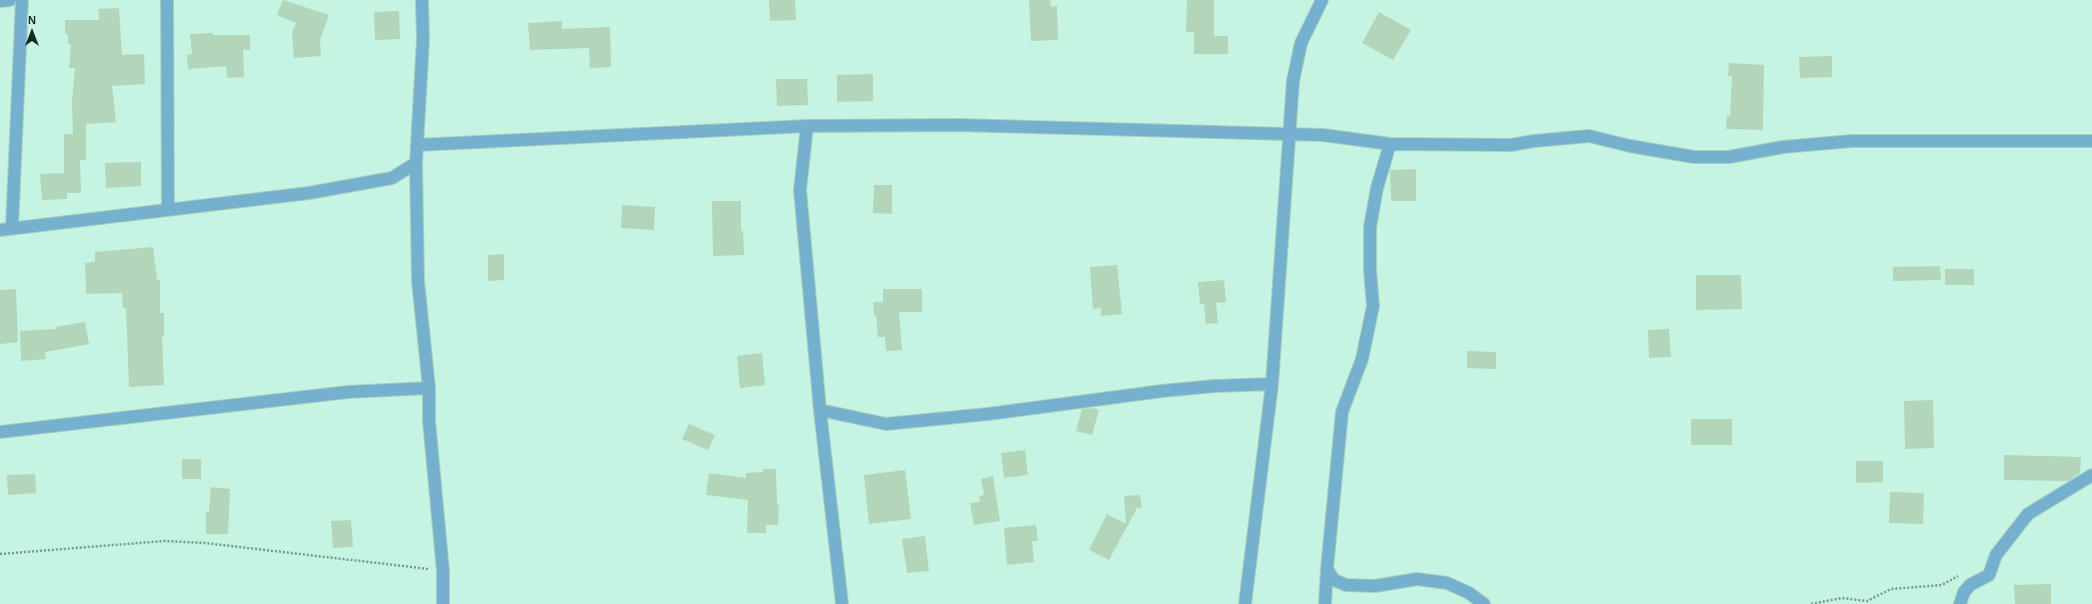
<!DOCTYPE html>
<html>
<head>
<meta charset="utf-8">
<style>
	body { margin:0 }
	#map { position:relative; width:2092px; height:604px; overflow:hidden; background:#c6f4e2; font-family:Arial,sans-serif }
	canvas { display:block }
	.north { position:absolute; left:12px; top:12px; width:40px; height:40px; -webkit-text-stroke:3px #c6f4e2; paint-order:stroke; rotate:0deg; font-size:11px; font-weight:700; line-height:16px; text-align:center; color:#162821 }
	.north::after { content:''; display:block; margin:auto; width:14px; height:18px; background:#162821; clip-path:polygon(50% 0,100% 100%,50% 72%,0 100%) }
</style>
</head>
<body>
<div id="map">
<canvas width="2092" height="604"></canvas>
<div class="north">N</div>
</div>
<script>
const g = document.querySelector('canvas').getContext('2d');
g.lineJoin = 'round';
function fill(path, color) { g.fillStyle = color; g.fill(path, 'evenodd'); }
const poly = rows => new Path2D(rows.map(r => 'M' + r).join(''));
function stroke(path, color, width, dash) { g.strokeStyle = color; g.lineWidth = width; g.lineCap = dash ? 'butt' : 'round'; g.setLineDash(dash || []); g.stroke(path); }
fill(poly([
	[283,0,329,15,320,40,321,56,294,58,292,33,296,23,277,15],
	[769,0,795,0,796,20,770,21],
	[1029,0,1050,0,1051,7,1057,6,1058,40,1031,41],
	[1187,0,1214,0,1214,36,1228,36,1228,54,1194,54,1194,32,1186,32],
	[119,8,122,55,144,54,145,84,112,86,116,122,86,124,86,160,80,160,81,193,67,193,67,199,42,200,40,174,64,173,64,134,73,134,72,101,75,68,69,68,71,44,68,44,68,34,65,34,65,20,99,20,98,9],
	[399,11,400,39,375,40,374,12],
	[1379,12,1411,30,1393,60,1362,43],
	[562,21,562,29,610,27,611,67,590,68,589,48,530,50,528,23],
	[213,33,213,35,250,35,250,50,243,50,244,77,227,78,226,66,188,69,187,55,192,54,190,34],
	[1832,56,1832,77,1800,78,1799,57],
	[1729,63,1764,65,1763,130,1726,129,1727,116,1730,116,1732,76,1728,76],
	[873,74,873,101,837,102,837,75],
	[776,79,807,79,808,105,777,106],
	[141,162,141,186,106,188,105,163],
	[1416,169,1416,201,1391,201,1390,170],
	[874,185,892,185,892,214,873,213],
	[712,201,741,201,741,231,743,231,744,255,713,256],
	[622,205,655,207,654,230,621,228],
	[153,247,157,280,160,280,160,313,164,313,164,336,162,336,164,385,129,387,126,308,123,308,122,293,86,294,85,263,95,262,95,252],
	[504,254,504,280,488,281,488,255],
	[1117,265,1122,314,1101,316,1101,308,1093,309,1090,267],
	[1940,266,1941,280,1893,281,1893,267],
	[1945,269,1974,269,1974,285,1945,285],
	[1696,275,1741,275,1742,309,1696,310],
	[1224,280,1226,302,1216,303,1218,323,1206,324,1204,304,1200,304,1198,282],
	[16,289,18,342,0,344,0,290],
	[883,289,922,289,922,312,899,312,902,350,886,351,885,337,878,337,876,315,874,315,873,302,883,302],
	[85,322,89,344,45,352,46,359,21,361,20,331,56,329,55,327],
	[1669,329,1671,357,1649,358,1648,330],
	[1467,351,1496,352,1496,369,1467,368],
	[762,353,765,385,740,388,737,356],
	[1933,400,1934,448,1905,449,1904,401],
	[1092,408,1099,410,1092,435,1076,431,1082,409],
	[1691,419,1732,419,1732,445,1691,445],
	[689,424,715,435,708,450,682,439],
	[1025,450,1028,475,1004,478,1001,453],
	[2004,455,2081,457,2080,473,2068,481,2004,480],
	[182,459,201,459,201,479,182,479],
	[1856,461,1883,461,1883,482,1856,483],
	[763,469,776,469,777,505,779,505,778,525,766,525,766,533,747,533,748,500,706,495,709,473,746,478,746,473,763,472],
	[905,470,911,519,869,524,864,475],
	[35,474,36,493,8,495,7,475],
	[993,476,1000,521,974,525,970,503,980,502,979,496,984,495,981,479],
	[211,487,230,489,228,534,206,534,206,512,209,512],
	[1890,492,1924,493,1923,524,1889,523],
	[1140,495,1142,508,1137,508,1109,560,1089,550,1107,514,1126,524,1124,496],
	[351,520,353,547,333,548,331,521],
	[1036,525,1038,541,1032,541,1034,562,1007,565,1004,528],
	[925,536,929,571,907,573,902,539],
	[2051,584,2051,604,2015,604,2014,585]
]), '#b3d5b9');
const street = poly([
	[167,0,168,210],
	[422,0,423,40,416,163,418,281,429,388,429,421,443,571,443,604],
	[0,1,10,0],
	[807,126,800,190,820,410,842,604],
	[1390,144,1377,188,1370,227,1370,270,1373,306,1362,359,1342,412,1327,569,1334,580,1346,585,1375,586,1417,579,1447,583,1469,593,1484,604],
	[417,145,807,126,959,125,1323,135,1390,144,1511,145,1534,141,1589,136,1630,146,1694,157,1729,157,1783,147,1852,141,2092,141],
	[12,228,22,0],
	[0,230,309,193,392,178,416,163],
	[820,410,886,424,988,414,1162,391,1215,386,1272,384],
	[0,432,348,392,429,388],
	[1245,604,1272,384,1293,81,1301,43,1322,0],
	[1325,604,1327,569],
	[1960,604,1964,592,1970,585,1989,575,1996,555,2028,514,2092,475]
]);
stroke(street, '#a6cfbf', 14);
stroke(poly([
	[0,554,164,541,205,543,429,569],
	[1811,604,1842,598,1867,601,1891,589,1942,585,1958,576]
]), '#77998c', 2.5, [2, 2]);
stroke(street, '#75b1ce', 12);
</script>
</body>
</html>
